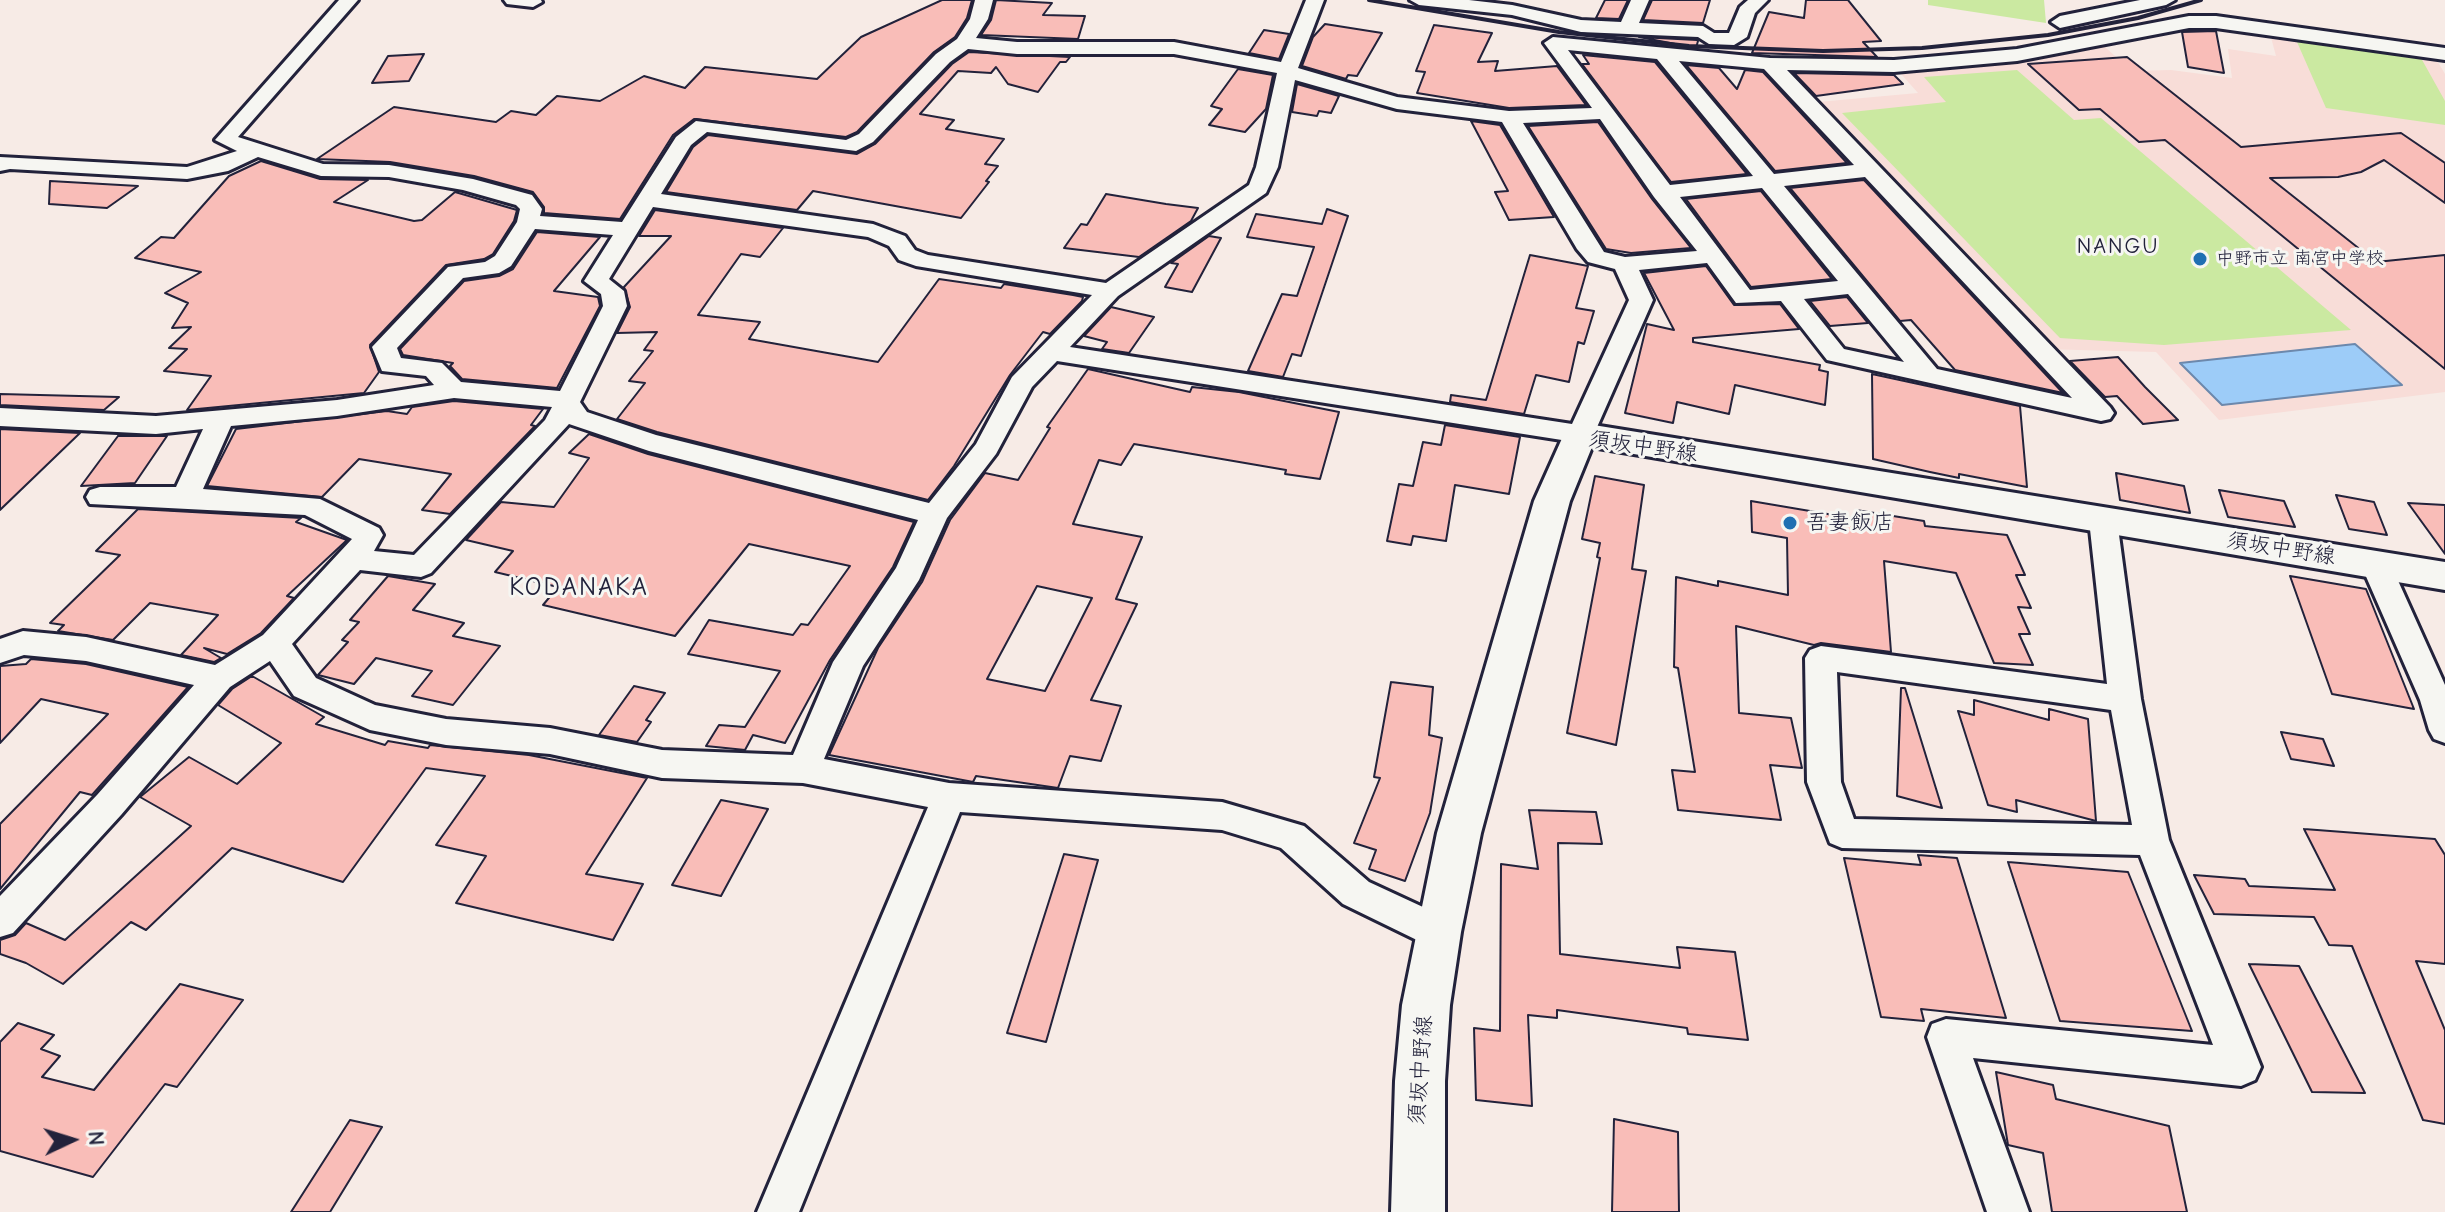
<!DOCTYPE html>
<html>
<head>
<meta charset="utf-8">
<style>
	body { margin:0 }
	#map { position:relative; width:2445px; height:1212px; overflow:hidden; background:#f7ebe6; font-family:"Comic Neue",sans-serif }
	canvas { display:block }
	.north { position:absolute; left:32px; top:1100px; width:80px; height:80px; -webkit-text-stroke:6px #f6f6f2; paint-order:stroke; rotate:86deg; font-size:22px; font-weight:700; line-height:32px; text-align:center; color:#22223b }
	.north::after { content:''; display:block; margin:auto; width:28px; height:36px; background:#22223b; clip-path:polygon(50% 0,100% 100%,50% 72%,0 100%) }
</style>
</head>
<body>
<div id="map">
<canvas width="2445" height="1212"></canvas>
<div class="north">N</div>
</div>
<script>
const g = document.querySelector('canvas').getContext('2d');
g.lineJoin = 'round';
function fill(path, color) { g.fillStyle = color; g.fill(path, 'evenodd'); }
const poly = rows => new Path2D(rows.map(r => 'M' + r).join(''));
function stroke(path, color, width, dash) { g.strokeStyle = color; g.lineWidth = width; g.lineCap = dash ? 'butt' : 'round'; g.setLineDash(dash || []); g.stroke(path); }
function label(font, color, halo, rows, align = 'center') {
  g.font = font + ' "Comic Neue","Klee One",sans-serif'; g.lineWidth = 6; g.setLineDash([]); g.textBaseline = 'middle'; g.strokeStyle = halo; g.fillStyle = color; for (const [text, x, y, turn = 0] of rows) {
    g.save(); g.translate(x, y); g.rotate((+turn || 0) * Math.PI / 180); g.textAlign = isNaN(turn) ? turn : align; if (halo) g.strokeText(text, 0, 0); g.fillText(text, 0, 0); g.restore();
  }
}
fill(poly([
	[2269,30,2432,52,2445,74,2445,392,2219,420,2156,352,2040,349,1807,103,1918,93,1894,66,2097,40,2132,71,2171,70,2232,78,2228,49,2276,56]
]), '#f8ddd8');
fill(poly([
	[1928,0,2044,0,2046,23,1928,5],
	[2297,42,2421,58,2445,101,2445,125,2326,108],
	[2017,70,2074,120,2101,118,2351,330,2164,345,2060,338,1842,113,1946,102,1924,77]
]), '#cbe9a1');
const water = poly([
	[2355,344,2402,385,2222,405,2180,363,2355,344]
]);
fill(water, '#9dccf8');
stroke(water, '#6c88ac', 2);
const building = poly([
	[942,0,972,0,967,18,955,37,934,52,857,132,846,137,694,119,673,135,620,219,544,213,544,207,533,192,474,176,390,162,317,159,394,107,496,122,511,111,536,115,557,96,600,101,644,76,685,88,705,67,817,79,861,37,942,0],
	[996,0,1052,3,1043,15,1085,16,1078,39,981,35,991,20,996,0],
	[1605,0,1628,0,1619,19,1596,18,1605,0],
	[1652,0,1710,0,1703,23,1643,20,1652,0],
	[1806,0,1848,0,1881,41,1863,42,1877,57,1752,53,1769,12,1804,18,1806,0],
	[1325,24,1382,33,1357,76,1348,75,1346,79,1302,66,1313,37,1325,24],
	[1434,25,1492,33,1478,62,1498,61,1495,71,1557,66,1586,105,1509,108,1417,93,1425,72,1416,71,1434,25],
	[1264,30,1289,34,1279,59,1249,53,1264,30],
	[2216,31,2224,73,2188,67,2182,32,2216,31],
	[1639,37,1697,40,1698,41,1696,48,1639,37],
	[969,52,1070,57,1066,62,1060,62,1038,92,1008,84,996,67,991,73,958,71,920,114,954,120,946,129,1004,139,985,164,998,166,986,181,989,182,961,218,813,191,797,210,666,192,693,147,708,135,857,154,875,144,952,64,969,52],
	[424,54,409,81,372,83,388,56,424,54],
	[1583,55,1655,62,1747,174,1671,182,1582,64,1589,64,1583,55],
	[2127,57,2241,147,2401,133,2445,163,2445,203,2384,160,2361,172,2338,177,2270,178,2376,262,2445,255,2445,369,2165,140,2139,142,2100,109,2079,110,2028,64,2127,57],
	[1686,65,1719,68,1737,89,1745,70,1763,72,1847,163,1775,171,1686,65],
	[1238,69,1273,75,1266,109,1245,132,1209,125,1222,109,1211,106,1238,69],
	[1794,73,1894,75,1903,84,1816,96,1794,73],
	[1297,84,1339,96,1331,113,1319,111,1317,116,1292,112,1297,84],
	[1471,121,1500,125,1554,217,1509,220,1495,192,1508,191,1471,121],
	[1598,122,1652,199,1691,248,1631,253,1606,249,1528,126,1598,122],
	[261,161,320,179,368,180,334,202,414,221,422,220,455,192,517,210,514,221,493,254,484,259,446,265,370,345,379,372,364,393,187,410,211,376,164,371,187,349,169,348,191,327,172,328,188,303,165,293,201,272,135,258,161,237,174,238,229,176,261,161],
	[1864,180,2063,393,1955,370,1911,320,1900,321,1790,188,1864,180],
	[50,181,138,186,107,208,49,204,50,181],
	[1761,191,1832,279,1751,287,1686,199,1761,191],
	[1106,194,1166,204,1198,208,1191,221,1139,257,1064,248,1081,224,1087,225,1106,194],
	[1327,209,1348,216,1301,356,1292,354,1283,377,1248,371,1282,294,1297,296,1314,247,1247,237,1256,214,1322,224,1327,209],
	[655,210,783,228,760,257,741,254,698,315,760,322,749,339,878,362,939,279,1001,288,1004,284,1073,295,1083,297,1082,301,1050,334,1043,332,1010,375,954,466,928,500,657,432,617,419,645,383,629,381,653,351,644,350,657,332,617,333,630,307,624,287,671,236,639,236,655,210],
	[537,232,600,237,554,291,598,297,600,306,557,388,462,379,450,366,453,363,403,355,400,349,464,281,499,276,513,269,537,232],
	[1209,236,1221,238,1192,292,1165,287,1178,264,1171,263,1209,236],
	[1530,255,1588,266,1576,308,1594,311,1584,344,1578,342,1569,382,1536,375,1524,414,1450,402,1451,395,1486,400,1530,255],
	[1706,266,1734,305,1780,304,1799,329,1693,338,1693,342,1820,365,1819,370,1828,372,1825,405,1735,385,1729,414,1677,402,1673,423,1625,413,1647,324,1674,330,1644,273,1706,266],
	[1847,297,1868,323,1830,326,1810,301,1847,297],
	[1111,307,1154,317,1129,353,1102,349,1107,342,1084,336,1111,307],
	[2118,357,2145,387,2178,420,2143,424,2117,396,2105,397,2070,361,2118,357],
	[1088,369,1190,392,1192,387,1239,392,1339,412,1320,479,1285,474,1286,470,1134,444,1121,465,1099,460,1073,524,1142,537,1116,599,1137,604,1091,700,1121,706,1101,761,1070,756,1058,788,976,776,973,782,968,781,829,755,878,648,922,582,950,520,985,473,1018,480,1050,428,1047,427,1088,369],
	[1037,586,1092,598,1045,691,987,679,1037,586],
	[1872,374,2020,406,2027,487,1959,474,1959,478,1930,472,1873,459,1872,374],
	[0,394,119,397,104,410,0,405,0,394],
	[454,401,543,409,531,425,535,426,450,514,422,510,451,474,359,459,322,497,207,486,236,429,387,411,407,414,412,407,454,401],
	[1445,425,1520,437,1509,494,1455,485,1446,541,1413,536,1411,545,1387,541,1399,484,1413,486,1423,442,1441,445,1445,425],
	[0,429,80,433,0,510,0,429],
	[589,434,648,454,914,522,893,567,830,660,785,743,753,735,745,750,706,746,719,725,745,727,780,671,688,654,709,620,793,635,801,624,808,625,850,566,749,544,675,636,543,605,558,587,495,572,513,551,466,540,501,502,554,507,589,458,569,453,589,434],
	[118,436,167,436,135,483,81,486,118,436],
	[2116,473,2184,486,2190,513,2120,500,2116,473],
	[1595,476,1644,485,1632,569,1646,571,1616,745,1567,733,1600,558,1597,557,1600,543,1582,539,1595,476],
	[2219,490,2284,501,2295,527,2228,517,2219,490],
	[2336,495,2374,502,2387,535,2349,529,2336,495],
	[1751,501,1857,519,1856,510,1924,521,1925,526,2007,535,2025,575,2016,575,2031,608,2018,607,2030,634,2019,634,2033,665,1994,663,1956,573,1884,561,1891,652,1821,643,1814,645,1736,626,1739,713,1791,718,1802,768,1770,765,1781,820,1678,810,1672,770,1695,772,1678,668,1674,667,1676,577,1718,586,1718,581,1788,595,1787,538,1752,532,1751,501],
	[2408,503,2445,505,2445,554,2408,503],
	[138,509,301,518,296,522,347,540,287,596,294,598,261,633,227,654,204,648,221,658,214,662,181,655,218,615,150,603,113,640,58,631,64,625,50,623,120,555,96,551,138,509],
	[388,576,435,584,413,610,464,623,453,636,500,646,453,705,412,696,432,671,376,658,354,684,318,675,348,642,342,640,359,622,350,620,388,576],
	[2290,576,2366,589,2414,709,2332,694,2290,576],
	[31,659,86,664,188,687,92,795,80,792,0,889,0,824,108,714,41,699,0,743,0,666,26,664,31,659],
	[252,676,324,717,316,724,385,745,388,741,428,748,430,745,529,755,647,778,586,874,643,884,613,940,456,903,486,856,436,845,485,776,426,768,343,882,232,848,146,930,131,922,63,984,26,963,0,954,0,940,15,935,26,923,65,940,191,826,140,797,189,757,237,784,281,743,218,705,232,689,252,676],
	[1391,682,1433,687,1429,735,1442,738,1430,813,1405,881,1369,869,1376,850,1354,843,1380,778,1374,777,1391,682],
	[634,686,665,693,646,720,651,722,637,742,599,735,634,686],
	[1901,688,1905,688,1942,808,1897,796,1901,688],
	[1974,700,2049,720,2049,709,2088,719,2096,821,2016,800,2017,812,1988,805,1958,711,1974,715,1974,700],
	[2281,732,2323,739,2334,766,2291,759,2281,732],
	[721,800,768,809,721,896,672,885,721,800],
	[1529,810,1596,812,1602,844,1558,843,1560,954,1680,968,1677,947,1735,952,1748,1040,1688,1034,1687,1028,1557,1010,1557,1018,1528,1015,1532,1106,1476,1100,1474,1028,1500,1031,1501,864,1538,869,1529,810],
	[2304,829,2435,839,2445,855,2445,964,2416,961,2445,1030,2445,1124,2423,1120,2352,946,2329,945,2314,917,2214,914,2194,875,2245,879,2249,886,2335,890,2304,829],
	[1064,854,1098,860,1046,1042,1007,1033,1064,854],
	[1918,855,1957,858,2006,1018,1921,1009,1924,1021,1881,1017,1844,858,1921,865,1918,855],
	[2008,862,2128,872,2192,1031,2060,1021,2008,862],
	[2249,964,2299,966,2365,1093,2312,1092,2249,964],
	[180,984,243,1000,177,1087,165,1084,93,1177,0,1151,0,1042,18,1023,54,1035,41,1049,60,1056,42,1077,94,1090,180,984],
	[1996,1072,2053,1085,2056,1099,2169,1126,2187,1212,2052,1212,2043,1153,2008,1145,1996,1072],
	[1614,1119,1678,1132,1679,1212,1612,1212,1614,1119],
	[350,1120,382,1127,330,1212,291,1212,350,1120]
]);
fill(building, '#f9bdb8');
stroke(building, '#22223b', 2);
const minor = poly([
	[339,0,358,0,238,137,323,164,389,165,473,179,532,195,542,209,540,216,622,222,676,137,696,121,846,140,859,134,936,54,957,39,970,19,975,0,993,0,988,19,976,38,1017,42,1174,42,1281,62,1306,0,1324,0,1298,68,1397,97,1509,111,1592,108,1544,43,1553,37,1770,58,1894,60,2017,49,2189,16,2216,16,2445,48,2445,60,2216,28,2189,28,2017,61,1894,72,1787,70,2110,407,2114,413,2110,419,2101,421,1827,360,1781,301,1736,303,1707,263,1639,270,1653,300,1594,434,1590,440,1581,443,1057,361,1032,387,996,454,947,518,919,580,863,666,824,759,949,783,1222,802,1304,826,1369,882,1451,920,1456,932,1451,944,1438,948,1425,944,1343,904,1281,848,1222,830,960,812,799,1212,757,1212,928,807,803,783,662,778,550,754,446,745,370,730,294,696,270,661,230,687,121,815,13,933,0,937,0,896,97,795,194,685,86,661,24,655,0,663,0,639,23,631,86,637,215,665,263,635,352,539,305,515,90,504,86,497,90,490,100,487,176,487,203,429,156,434,0,426,0,408,156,416,337,400,434,385,426,376,382,371,372,347,448,267,485,262,495,256,517,222,520,209,516,205,463,190,389,177,321,176,258,157,228,171,187,179,10,169,0,171,0,157,187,167,237,151,215,140,339,0],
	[968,49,1017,54,1174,54,1277,73,1256,167,1249,185,1106,283,928,255,915,250,905,236,873,224,661,194,691,145,707,132,856,151,873,142,950,62,968,49],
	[1568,50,1657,59,1753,176,1670,185,1568,50],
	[1679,61,1764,69,1854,165,1774,174,1679,61],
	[1295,80,1397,109,1502,122,1577,249,1588,262,1615,269,1629,300,1572,424,1070,347,1118,296,1266,193,1278,167,1295,80],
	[1600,119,1654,197,1697,251,1625,257,1604,252,1523,123,1600,119],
	[1865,177,2072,398,1937,369,1784,186,1865,177],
	[1762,188,1838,281,1750,290,1680,197,1762,188],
	[653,207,868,237,889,246,899,260,916,266,1092,295,1012,377,976,444,929,503,656,435,587,412,580,402,627,306,624,291,609,279,653,207],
	[535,229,613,235,584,281,601,294,603,306,560,391,461,382,442,363,401,358,397,348,463,278,499,273,511,266,535,229],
	[1848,294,1904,362,1844,349,1804,299,1848,294],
	[454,398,552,407,545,420,414,555,374,551,383,535,379,528,320,499,203,489,231,426,337,416,454,398],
	[569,424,649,451,918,520,896,568,833,662,793,755,662,750,550,728,446,719,375,705,316,678,292,644,360,570,421,577,431,573,569,424],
	[504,0,541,0,542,2,533,7,507,4,504,0],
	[1410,0,1469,0,1512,5,1581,20,1621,22,1631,0,1649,0,1639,23,1703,26,1714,33,1729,33,1740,7,1748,0,1768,0,1755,13,1747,37,1734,45,1709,44,1698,37,1581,32,1512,15,1419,5,1410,0],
	[2140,0,2175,0,2166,5,2060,28,2051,22,2060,16,2140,0],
	[2103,510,2113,513,2117,520,2141,699,2169,840,2261,1067,2255,1080,2241,1086,1973,1058,2029,1212,1987,1212,1927,1037,1932,1024,1946,1019,2213,1045,2140,855,1842,848,1830,843,1807,782,1805,658,1810,650,1821,646,2107,684,2089,520,2093,513,2103,510],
	[1837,672,2111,710,2132,825,1854,819,1841,782,1837,672],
	[2376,554,2386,558,2391,565,2445,685,2445,743,2434,739,2429,730,2420,700,2361,565,2366,558,2376,554]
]);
const major = poly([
	[1581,423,2445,562,2445,590,1592,447,1570,501,1481,833,1461,932,1450,1005,1445,1081,1445,1212,1391,1212,1395,1081,1402,1005,1437,833,1534,501,1564,434,1569,426,1581,423]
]);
stroke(minor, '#22223b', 6);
stroke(major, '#22223b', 6);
fill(minor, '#f6f6f2');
fill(major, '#f6f6f2');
stroke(poly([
	[1369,0,1559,32,1689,46,1823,51,1922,48,2048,35,2138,18,2201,0]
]), '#22223b', 4);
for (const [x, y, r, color] of [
	[2200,259,8,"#1f6fb2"],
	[1790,523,8,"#1f6fb2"]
]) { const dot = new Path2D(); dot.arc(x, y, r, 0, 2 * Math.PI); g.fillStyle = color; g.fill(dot); stroke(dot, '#f6f6f2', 3); }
label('18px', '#22223b', '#f6f6f2', [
	["中野市立 南宮中学校",2216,259]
], 'left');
g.letterSpacing = '2px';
label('22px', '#22223b', '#f6f6f2', [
	["NANGU",2118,247]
]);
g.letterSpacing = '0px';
label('22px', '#22223b', '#f6f6f2', [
	["須坂中野線",1643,447,8],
	["須坂中野線",2281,549,9],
	["須坂中野線",1421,1070,-86]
]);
label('22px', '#22223b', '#f6f6f2', [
	["吾妻飯店",1806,523]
], 'left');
g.letterSpacing = '2px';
label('26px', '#22223b', '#f6f6f2', [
	["KODANAKA",579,588]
]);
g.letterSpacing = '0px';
</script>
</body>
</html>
